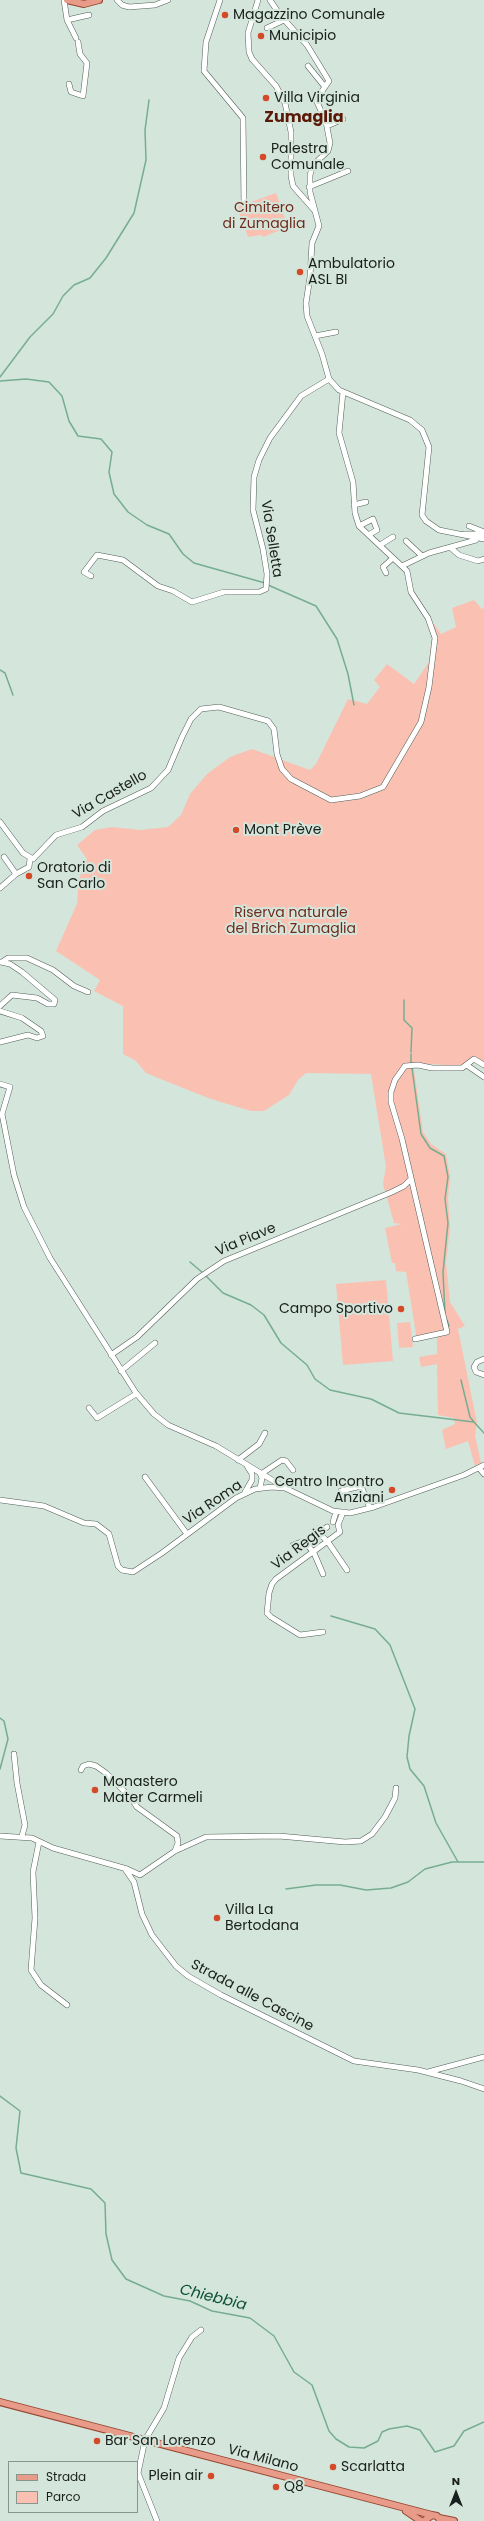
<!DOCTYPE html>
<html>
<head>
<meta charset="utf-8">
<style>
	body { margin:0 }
	#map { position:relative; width:484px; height:2521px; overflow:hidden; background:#d4e5db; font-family:Poppins,sans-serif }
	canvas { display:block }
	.legend { position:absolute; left:8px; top:2461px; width:130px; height:52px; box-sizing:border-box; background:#d4e5db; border:1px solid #89968f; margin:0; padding:5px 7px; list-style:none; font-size:12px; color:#191f1c }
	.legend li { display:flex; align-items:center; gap:8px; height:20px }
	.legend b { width:20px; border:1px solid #89968f }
	.north { position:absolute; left:436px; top:2473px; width:40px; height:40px; -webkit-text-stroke:3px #d4e5db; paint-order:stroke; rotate:0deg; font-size:11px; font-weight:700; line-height:16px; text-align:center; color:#191f1c }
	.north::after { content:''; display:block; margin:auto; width:14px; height:18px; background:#191f1c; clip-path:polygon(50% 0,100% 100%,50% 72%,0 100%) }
</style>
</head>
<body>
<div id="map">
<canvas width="484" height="2521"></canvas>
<ul class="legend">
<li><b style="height:5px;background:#e89b88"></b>Strada</li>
<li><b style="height:11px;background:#fac1b2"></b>Parco</li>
</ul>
<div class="north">N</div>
</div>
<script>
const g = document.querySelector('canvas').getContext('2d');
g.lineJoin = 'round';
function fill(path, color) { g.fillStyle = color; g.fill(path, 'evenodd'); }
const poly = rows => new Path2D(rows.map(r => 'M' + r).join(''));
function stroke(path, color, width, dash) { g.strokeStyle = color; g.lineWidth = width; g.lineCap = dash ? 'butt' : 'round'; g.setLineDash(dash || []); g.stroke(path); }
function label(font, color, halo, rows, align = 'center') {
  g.font = font + ' Poppins,sans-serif'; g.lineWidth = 4; g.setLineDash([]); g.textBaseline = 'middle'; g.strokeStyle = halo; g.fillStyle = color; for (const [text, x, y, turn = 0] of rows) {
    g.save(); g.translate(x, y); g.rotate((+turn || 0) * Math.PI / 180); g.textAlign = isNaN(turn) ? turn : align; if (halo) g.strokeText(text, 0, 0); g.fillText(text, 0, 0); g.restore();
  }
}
fill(poly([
	[276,193,288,227,263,237,261,235,248,237,237,207],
	[474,600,482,609,484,608,484,1063,474,1057,462,1066,413,1063,423,1132,431,1144,446,1154,450,1176,448,1199,450,1227,446,1263,450,1302,465,1326,458,1329,477,1423,475,1436,481,1463,475,1466,468,1441,446,1449,442,1430,455,1424,454,1418,438,1415,437,1364,421,1367,419,1357,437,1354,437,1337,417,1340,406,1272,396,1271,395,1263,392,1263,385,1228,402,1224,394,1223,383,1184,386,1167,371,1074,306,1073,298,1080,289,1095,264,1111,251,1111,211,1099,168,1082,146,1073,135,1060,123,1054,123,1006,94,991,100,980,56,951,77,904,79,879,87,859,77,845,95,830,112,827,140,830,168,827,181,815,190,794,207,774,230,757,252,749,310,770,316,764,348,699,367,704,380,687,374,680,387,664,414,684,429,662,432,635,428,627,434,624,441,634,456,627,452,608],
	[386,1280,393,1361,343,1365,336,1284],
	[410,1322,413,1347,399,1348,397,1323]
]), '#fac1b2');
stroke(poly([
	[0,377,30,337,53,314,63,296,74,285,90,278,106,258,134,213,146,160,145,130,149,100],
	[0,381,26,379,49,382,62,396,69,421,78,436,101,439,112,452,109,472,114,494,128,512,147,525,169,534,183,554,194,563,265,583],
	[268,585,316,606,337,639,348,674,354,705],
	[0,670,5,673,13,695],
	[404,1000,404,1020,412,1028,411,1052],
	[411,1054,411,1064],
	[412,1068,421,1134,430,1148,444,1156,448,1177,445,1199,448,1223,443,1272,445,1313],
	[190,1262,203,1273],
	[205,1275,223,1293,251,1305,264,1315,281,1343,307,1365,315,1379,330,1390,371,1399,399,1413,474,1422,484,1433],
	[447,1320,449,1326],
	[461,1380,470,1417,474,1422],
	[331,1616,375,1629,390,1645,415,1709,409,1736,407,1757,410,1769,424,1786,436,1823,458,1862],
	[0,1718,4,1721,8,1739,0,1769],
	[286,1889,316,1885,340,1885,366,1890,391,1888,408,1882,425,1869,452,1862,484,1862],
	[0,2096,20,2111,16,2148,21,2173,91,2189,105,2203,106,2234,112,2260,126,2279,164,2296,190,2301,212,2311,250,2318,274,2336,294,2372,312,2385,329,2431,336,2439,349,2447,364,2448,378,2441,382,2432,389,2429,407,2426,420,2430,435,2452,454,2446,464,2431,484,2422]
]), '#76ad91', 1.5);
const minor = poly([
	[64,0,67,20,76,38],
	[117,0,122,5,129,7,155,5,168,0],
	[220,0,206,42,204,71,243,118,244,205],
	[258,0,248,33,249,52,252,59,276,86,285,103,291,132,291,176,293,186,315,211],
	[270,0,280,15,307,45,329,81,320,94,317,102,326,122,330,143,328,151,313,165,310,175,310,192,319,226,312,243,310,277,306,303,307,316,322,354,329,379,339,390,410,420,422,430,429,447,422,515,426,521,439,530,484,539],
	[67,20,89,15],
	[267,28,284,20],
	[308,66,325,87],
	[69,84,71,92,83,96,87,63,80,54,78,42],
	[327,126,343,119],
	[309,187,348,171],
	[315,336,336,332],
	[354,505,366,502],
	[359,526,373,519,377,530,370,534],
	[469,526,484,532],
	[464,534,484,534],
	[406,541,422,556],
	[380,545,393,537],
	[451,548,459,555,478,561,484,559],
	[402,566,429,553,476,540],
	[386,573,383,567,393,558],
	[91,576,84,572,97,555,123,560,158,586,173,591,192,602,224,592,259,592,266,589,267,574,263,549,253,510,254,477,259,460,270,438,301,396,329,379],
	[0,822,23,853,33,859,56,835,82,827,103,811,151,788,168,770,182,737,191,719,201,709,219,707,268,721,274,729,277,754,282,769,291,779,331,800,360,796,383,787,421,722,429,687,435,638,428,618,411,592,407,571,359,526,355,513,353,482,339,433,343,392],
	[4,857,16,874],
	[0,888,16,874,29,867,30,859],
	[0,962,10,964,22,972,55,1000,54,1004,48,1004,37,998,12,995,0,1006],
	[2,962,8,958,27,958,53,970,74,986,88,992],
	[0,1011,22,1018,41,1031,43,1036,37,1038,28,1035,0,1042],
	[468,1066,484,1077],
	[0,1084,10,1087,2,1114,14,1175,24,1207,50,1258,136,1393,154,1414,168,1425,216,1446,282,1486],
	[415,1339,447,1332,402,1139,391,1102,391,1092,395,1080,405,1066,418,1065,432,1068,462,1068,474,1059,484,1065],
	[111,1355,137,1337,197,1279,224,1261,392,1192,404,1186,410,1180],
	[484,1359,477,1362,474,1367,476,1372,484,1375],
	[121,1371,155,1343],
	[89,1408,97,1418,136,1394],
	[238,1460,259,1444,265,1433],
	[479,1468,484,1474],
	[261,1474,282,1460,286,1461,293,1470],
	[145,1477,187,1534],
	[260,1488,262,1478,260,1473],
	[341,1491,361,1486,370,1508],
	[245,1492,252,1480,252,1474,247,1466],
	[0,1500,44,1506,84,1523,96,1524,109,1534,118,1566,122,1570,133,1572,162,1553,236,1498,255,1489,272,1487,285,1488,333,1511,350,1513,374,1507,464,1475,484,1465],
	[333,1522,336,1512],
	[327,1527,319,1533,328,1542,347,1570],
	[293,1545,304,1541,314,1553,323,1574],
	[323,1632,300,1635,271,1617,267,1613,269,1593,272,1584,276,1579,340,1532,338,1525,343,1512],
	[14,1754,17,1783,25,1825,22,1836],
	[81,1770,83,1766,89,1764,96,1766,106,1773,131,1798,137,1807,177,1836,178,1843,175,1851],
	[0,1836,32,1838,53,1848,127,1869,140,1875,175,1851,206,1837,279,1836,345,1842,361,1841,372,1834,385,1817,395,1798,396,1788],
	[39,1842,33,1872,35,1918,31,1970,41,1985,67,2005],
	[125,1869,134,1882,142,1914,152,1935,176,1966,188,1976,221,1995,354,2061,418,2070,461,2081,484,2089],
	[428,2072,484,2057],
	[157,2521,138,2473,145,2440,164,2408,179,2358,192,2337,201,2330]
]);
const major = poly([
	[67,0,84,4,99,0],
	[0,2402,432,2515],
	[406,2511,421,2521],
	[439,2518,454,2521],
	[424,2521,432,2515,437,2516,441,2521]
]);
stroke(minor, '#505f57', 6);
stroke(major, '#96452f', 8);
stroke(minor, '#fff', 5);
stroke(major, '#e89b88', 6);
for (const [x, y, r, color] of [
	[225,15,4,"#d44a28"],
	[261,36,4,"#d44a28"],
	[266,98,4,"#d44a28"],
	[263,157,4,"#d44a28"],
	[300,272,4,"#d44a28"],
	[236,830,4,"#d44a28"],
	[29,876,4,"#d44a28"],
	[401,1309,4,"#d44a28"],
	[392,1490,4,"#d44a28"],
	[95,1790,4,"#d44a28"],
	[217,1918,4,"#d44a28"],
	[97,2441,4,"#d44a28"],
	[333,2467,4,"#d44a28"],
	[211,2476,4,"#d44a28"],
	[276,2487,4,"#d44a28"]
]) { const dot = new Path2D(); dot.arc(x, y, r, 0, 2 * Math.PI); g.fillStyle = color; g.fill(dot); stroke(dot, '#d4e5db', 1.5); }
label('14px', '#191f1c', '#d4e5db', [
	["Magazzino Comunale",233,15],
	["Municipio",269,36],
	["Villa Virginia",274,98],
	["Palestra",271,149],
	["Comunale",271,165],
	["Ambulatorio",308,264],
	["ASL BI",308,280],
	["Mont Prève",244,830],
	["Oratorio di",37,868],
	["San Carlo",37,884],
	["Campo Sportivo",393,1309,"right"],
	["Centro Incontro",384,1482,"right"],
	["Anziani",384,1498,"right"],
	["Monastero",103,1782],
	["Mater Carmeli",103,1798],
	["Villa La",225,1910],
	["Bertodana",225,1926],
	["Bar San Lorenzo",105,2441],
	["Scarlatta",341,2467],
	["Plein air",203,2476,"right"],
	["Q8",284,2487]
], 'left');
label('14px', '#6f2b1b', '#d4e5db', [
	["Cimitero",264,208],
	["di Zumaglia",264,224],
	["Riserva naturale",291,913],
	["del Brich Zumaglia",291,929]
]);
label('14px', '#191f1c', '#d4e5db', [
	["Via Selletta",271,539,81],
	["Via Castello",110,795,-30],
	["Via Piave",246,1240,-23],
	["Via Roma",213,1503,-34],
	["Via Regis",299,1548,-37],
	["Strada alle Cascine",252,1996,28],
	["Via Milano",263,2459,15]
]);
label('italic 15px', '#0c5237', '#d4e5db', [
	["Chiebbia",213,2298,14]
]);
label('bold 16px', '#5a1807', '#d4e5db', [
	["Zumaglia",304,118]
]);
</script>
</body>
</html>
